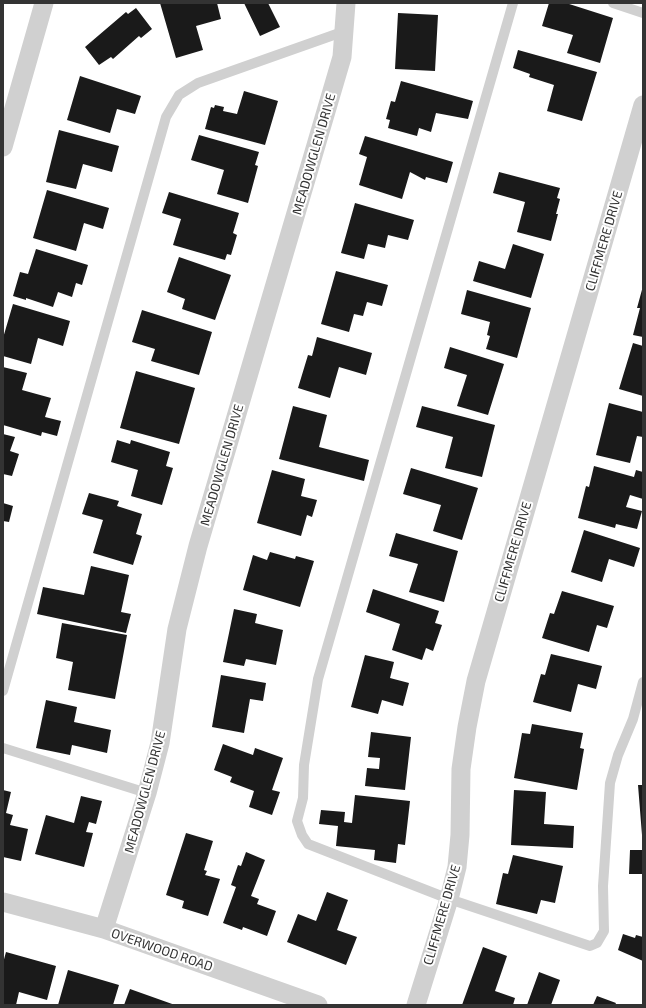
<!DOCTYPE html>
<html>
<head>
<meta charset="utf-8">
<style>
	body { margin:0 }
	#map { position:relative; width:646px; height:1008px; overflow:hidden; background:#fff; font-family:"Exo 2",sans-serif }
	canvas { display:block }
	.frame { position:absolute; inset:0; border:4px solid #333; pointer-events:none }
</style>
</head>
<body>
<div id="map">
<canvas width="646" height="1008"></canvas>
<div class="frame"></div>
</div>
<script>
const g = document.querySelector('canvas').getContext('2d');
g.lineJoin = 'round';
function fill(path, color) { g.fillStyle = color; g.fill(path, 'evenodd'); }
const poly = rows => new Path2D(rows.map(r => 'M' + r).join(''));
function stroke(path, color, width, dash) { g.strokeStyle = color; g.lineWidth = width; g.lineCap = dash ? 'butt' : 'round'; g.setLineDash(dash || []); g.stroke(path); }
function label(font, color, halo, rows, align = 'center') {
  g.font = font + ' "Exo 2",sans-serif'; g.lineWidth = 4; g.setLineDash([]); g.textBaseline = 'middle'; g.strokeStyle = halo; g.fillStyle = color; for (const [text, x, y, turn = 0] of rows) {
    g.save(); g.translate(x, y); g.rotate((+turn || 0) * Math.PI / 180); g.textAlign = isNaN(turn) ? turn : align; if (halo) g.strokeText(text, 0, 0); g.fillText(text, 0, 0); g.restore();
  }
}
fill(poly([
	[160,3,217,3,221,19,196,26,203,50,176,58],
	[244,3,268,3,280,27,260,36],
	[549,3,566,3,613,18,600,63,567,53,573,35,542,26],
	[136,8,152,29,141,38,139,36,113,59,111,57,99,65,85,47,126,12,128,14],
	[398,13,438,15,435,71,395,69],
	[518,50,597,72,582,121,547,111,554,85,529,77,530,74,513,68],
	[80,76,141,96,135,114,117,109,110,133,67,120],
	[401,81,473,101,468,119,436,113,431,132,419,128,417,136,388,128,390,120,386,119,391,101,395,102],
	[244,91,278,101,265,145,205,129,211,107,214,108,215,105,224,107,223,111,237,114],
	[59,130,119,146,112,172,83,164,76,189,46,182],
	[199,135,259,152,255,165,258,166,248,203,217,194,224,170,191,160],
	[365,136,453,162,447,183,426,177,425,180,410,172,402,199,359,185,367,157,359,154],
	[499,172,560,188,557,198,560,199,556,214,558,214,551,241,517,232,525,202,493,193],
	[47,190,109,208,103,229,84,223,76,251,33,238],
	[169,192,239,213,233,233,237,235,231,255,227,254,225,260,173,245,181,219,162,213],
	[355,203,414,220,408,240,388,235,385,248,368,244,364,259,341,253],
	[513,244,544,254,531,298,473,281,479,261,505,269],
	[36,249,88,265,82,285,76,283,72,297,58,292,53,307,26,298,26,300,13,296,20,272,28,274],
	[179,257,231,275,215,320,182,309,185,299,167,292],
	[336,271,388,285,382,306,367,302,363,316,354,314,349,332,321,324],
	[643,286,643,337,633,335,640,308,637,308],
	[467,290,531,308,517,358,486,349,490,336,487,335,490,322,461,314],
	[13,304,70,321,63,346,38,338,31,364,3,356,3,338],
	[142,310,212,332,199,375,151,361,155,349,132,342],
	[317,337,372,353,366,375,339,367,330,398,298,388,308,355,312,356],
	[633,343,643,346,643,396,619,389],
	[450,347,504,364,488,415,457,406,467,375,444,368],
	[3,367,27,373,22,390,51,398,45,417,61,421,57,436,42,432,41,436,3,425],
	[136,371,195,388,179,444,120,428],
	[609,403,643,412,643,437,637,436,630,463,596,455],
	[293,406,327,415,319,447,369,460,364,481,279,459],
	[422,406,495,425,482,477,445,468,453,437,416,427],
	[3,434,15,437,10,451,19,454,12,476,3,474],
	[117,440,130,444,131,440,170,452,166,466,173,468,162,505,131,496,138,470,111,462],
	[594,466,634,477,636,470,643,472,643,499,630,495,626,507,642,511,637,529,616,524,615,528,578,518,586,486,589,487],
	[411,468,478,488,462,540,433,531,441,505,403,494],
	[272,470,305,479,301,496,317,500,312,517,307,515,301,536,257,523],
	[89,493,119,501,117,506,142,514,136,534,142,536,133,565,93,553,103,520,82,514],
	[3,503,13,506,9,522,3,521],
	[584,530,640,548,634,567,609,559,602,582,571,572],
	[396,533,458,551,444,602,409,592,418,564,389,556],
	[270,552,295,559,296,556,314,561,300,607,243,590,253,555,267,560],
	[91,566,129,575,121,612,131,614,126,633,37,614,43,587,84,595],
	[373,589,439,611,435,623,442,625,433,651,426,648,422,660,392,650,400,624,366,612],
	[562,591,614,606,607,628,597,625,589,652,542,638,550,613,554,614],
	[234,609,257,614,255,623,283,630,276,665,246,659,244,666,223,662],
	[62,623,127,635,115,699,68,690,73,662,56,658],
	[551,654,602,666,596,689,578,684,571,712,533,702,541,674,545,675],
	[365,655,394,662,390,678,409,683,403,706,382,700,378,714,351,707],
	[221,675,266,683,263,701,250,699,244,733,212,727],
	[46,700,77,707,74,722,111,730,107,753,72,745,70,755,36,748],
	[532,724,583,733,580,748,584,749,577,790,514,778,522,733,530,734],
	[371,732,411,737,405,790,365,786,367,768,379,769,380,758,368,757],
	[223,744,253,755,255,748,283,758,272,790,280,792,272,815,249,807,254,791,230,782,232,777,214,770],
	[638,785,643,785,643,835,642,835],
	[3,790,11,792,6,813,13,815,10,825,28,829,21,861,3,857],
	[514,790,546,792,544,824,574,826,573,848,511,845],
	[355,795,410,801,405,845,398,844,396,863,374,860,375,850,336,846,338,826,319,824,321,810,345,812,344,822,352,823],
	[81,796,102,801,96,824,89,822,86,832,93,833,84,867,35,854,46,815,74,823],
	[186,833,213,841,204,870,207,871,205,875,220,879,208,916,182,908,184,901,166,895],
	[630,850,643,850,643,874,629,874],
	[246,852,265,860,251,896,259,899,257,904,276,911,267,936,243,927,242,930,223,923,236,887,231,885,238,865,241,866],
	[513,855,563,866,555,903,541,900,537,914,496,904,503,873,508,874],
	[327,892,348,900,337,930,357,937,346,965,287,942,298,914,316,921],
	[623,934,635,938,636,935,643,937,643,961,618,950],
	[483,947,507,956,495,991,515,998,513,1005,462,1005],
	[6,952,56,966,47,1000,19,992,16,1005,3,1005,3,963],
	[68,970,119,985,113,1005,58,1005],
	[539,972,560,980,551,1005,527,1005],
	[130,989,175,1005,124,1005],
	[597,996,616,1003,615,1005,593,1005]
]), '#1a1a1a');
stroke(poly([
	[513,3,318,679,304,765,303,798,297,821,302,835,308,844,449,899,590,946,597,943,604,931,603,886,610,783,618,755,633,719,643,682],
	[613,3,643,13],
	[3,691,166,117,179,95,198,83,345,31],
	[3,748,147,793]
]), '#d0d0d0', 10);
stroke(poly([
	[3,147,44,3],
	[3,902,104,929,318,1005],
	[104,929,147,793,160,743,177,629,198,546,342,57,346,3],
	[416,1005,449,899,457,867,460,835,461,769,467,727,476,681,643,105]
]), '#d0d0d0', 19);
label('13px', '#333', '#fff', [
	["MEADOWGLEN DRIVE",314,154,-74],
	["CLIFFMERE DRIVE",604,241,-74],
	["MEADOWGLEN DRIVE",222,465,-74],
	["CLIFFMERE DRIVE",513,552,-74],
	["MEADOWGLEN DRIVE",145,792,-75],
	["CLIFFMERE DRIVE",442,915,-74],
	["OVERWOOD ROAD",162,950,19]
]);
</script>
</body>
</html>
